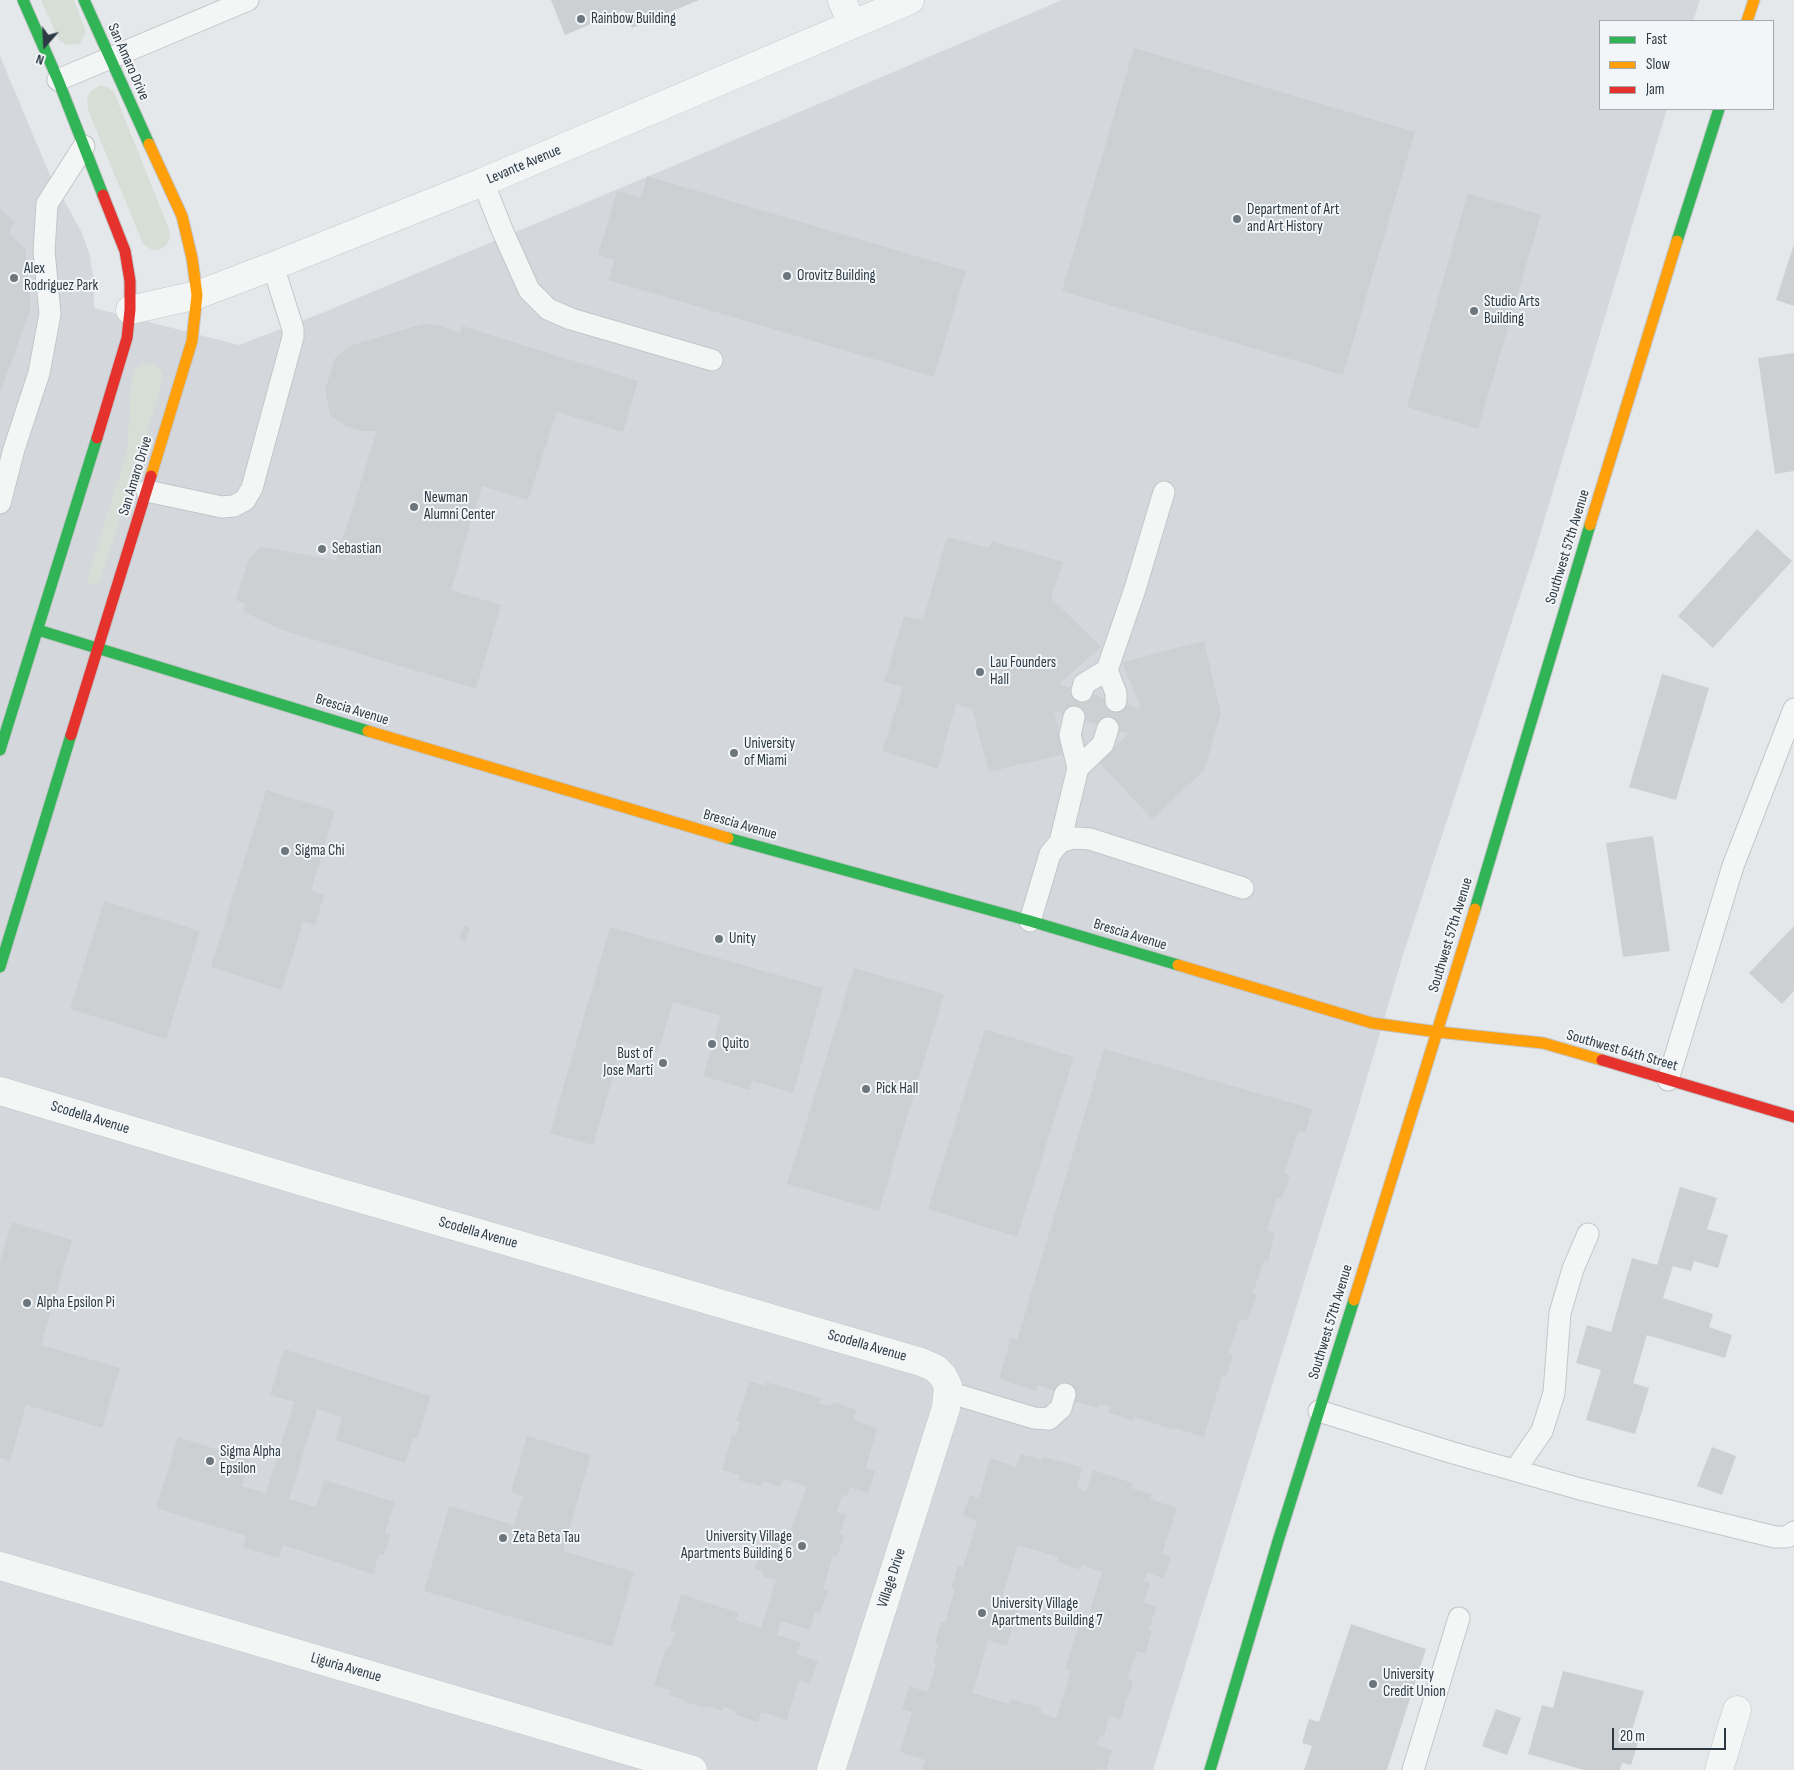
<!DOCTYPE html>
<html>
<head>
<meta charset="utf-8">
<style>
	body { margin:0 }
	#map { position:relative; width:1794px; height:1770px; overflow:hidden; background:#e5e8ea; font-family:"Sofia Sans Condensed",sans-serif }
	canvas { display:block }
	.legend { position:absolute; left:1599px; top:20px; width:175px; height:90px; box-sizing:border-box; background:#f3f6f8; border:1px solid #a3aab0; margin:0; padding:6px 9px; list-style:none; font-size:15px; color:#2c3943 }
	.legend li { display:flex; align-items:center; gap:10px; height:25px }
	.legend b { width:25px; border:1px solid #a3aab0 }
	.north { position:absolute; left:20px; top:20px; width:50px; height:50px; -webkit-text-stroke:4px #f3f6f8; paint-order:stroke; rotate:199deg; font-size:14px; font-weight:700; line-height:20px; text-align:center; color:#2c3943 }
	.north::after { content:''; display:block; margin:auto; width:18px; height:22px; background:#2c3943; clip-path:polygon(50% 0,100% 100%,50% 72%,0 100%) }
	.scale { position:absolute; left:1612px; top:1728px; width:114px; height:22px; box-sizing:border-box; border:2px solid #2c3943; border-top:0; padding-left:6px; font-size:15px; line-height:18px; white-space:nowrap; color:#2c3943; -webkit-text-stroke:4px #f3f6f8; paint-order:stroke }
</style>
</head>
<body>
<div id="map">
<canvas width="1794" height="1770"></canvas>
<ul class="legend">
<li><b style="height:6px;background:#30b455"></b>Fast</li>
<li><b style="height:6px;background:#ff9f0a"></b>Slow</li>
<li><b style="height:6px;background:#e5322d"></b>Jam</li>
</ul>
<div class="north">N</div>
<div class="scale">20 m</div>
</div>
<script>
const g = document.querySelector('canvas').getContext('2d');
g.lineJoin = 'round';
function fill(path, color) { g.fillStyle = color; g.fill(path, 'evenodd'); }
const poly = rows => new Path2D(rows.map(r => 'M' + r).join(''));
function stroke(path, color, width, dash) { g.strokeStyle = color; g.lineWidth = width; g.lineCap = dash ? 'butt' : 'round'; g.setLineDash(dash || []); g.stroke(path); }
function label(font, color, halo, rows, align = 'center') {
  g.font = font + ' "Sofia Sans Condensed",sans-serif'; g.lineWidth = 4; g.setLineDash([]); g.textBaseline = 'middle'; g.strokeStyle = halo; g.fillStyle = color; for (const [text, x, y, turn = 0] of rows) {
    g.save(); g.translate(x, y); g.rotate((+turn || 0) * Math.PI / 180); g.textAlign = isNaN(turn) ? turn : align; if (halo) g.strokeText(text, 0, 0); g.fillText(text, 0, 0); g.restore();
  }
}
fill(poly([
	[1062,0,1700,0,1693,21,1600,21,1600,109,1667,109,1535,551,1403,955,1358,1108,1153,1770,0,1770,0,56,49,173,82,233,90,256,94,283,94,308,239,345,322,313,666,169]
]), '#d4d8dd');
fill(poly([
	[41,0,74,0,86,32,80,44,67,45,59,40],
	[100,85,107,87,114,92,169,229,170,236,168,243,164,247,158,250,150,249,143,244,88,110,87,98,90,92],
	[148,363,157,366,162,372,163,380,100,582,95,585,89,583,87,579,127,452,132,376,135,369,141,364]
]), '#d7ded6');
fill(poly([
	[551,0,699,0,632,28,624,10,565,35],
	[1134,48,1415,132,1343,375,1062,291],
	[647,176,966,271,934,377,608,280,615,260,598,255,617,191,641,198],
	[1468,193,1541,215,1478,429,1407,407],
	[0,209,15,222,10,228,10,235,25,248,31,308,0,393],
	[1794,244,1794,306,1776,300],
	[422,324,438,325,460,333,462,326,638,381,623,432,557,412,528,500,482,486,451,590,501,605,476,689,282,630,244,612,245,604,236,600,249,558,261,547,336,560,377,431,361,431,345,426,330,415,325,390,335,358,349,346],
	[1794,353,1794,471,1775,474,1758,358],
	[1757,529,1792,561,1713,648,1678,616],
	[947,537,989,548,992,541,1063,562,1051,598,1101,647,1059,684,1141,709,1122,662,1204,641,1221,714,1204,770,1152,819,1099,762,1128,734,1054,711,1064,754,989,772,972,709,956,704,938,769,882,751,903,687,884,682,904,616,923,620],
	[1662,674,1709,688,1676,800,1629,787],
	[266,790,335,811,311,891,324,895,315,925,303,922,282,990,211,967],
	[1653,836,1670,951,1623,957,1606,843],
	[104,901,200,931,166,1039,70,1009],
	[464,926,470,928,466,941,459,939],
	[1794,926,1794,991,1782,1004,1749,973],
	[610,927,823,988,793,1093,752,1081,749,1090,703,1076,721,1016,673,1002,658,1052,623,1042,593,1145,550,1133],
	[854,968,944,994,879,1211,787,1184],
	[985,1029,1074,1057,1017,1237,928,1209],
	[1104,1049,1313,1109,1305,1133,1298,1132,1284,1173,1290,1175,1282,1199,1277,1197,1267,1230,1275,1233,1268,1261,1264,1260,1253,1293,1257,1294,1247,1321,1240,1319,1229,1353,1233,1355,1226,1377,1222,1376,1204,1437,1175,1428,1175,1430,1134,1417,1133,1421,1108,1412,1111,1407,1100,1404,1098,1408,1077,1402,1077,1404,1073,1402,1074,1397,1038,1385,1036,1391,999,1379,1011,1338,1017,1340],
	[1680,1187,1717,1198,1707,1229,1728,1235,1718,1268,1694,1261,1691,1271,1673,1266,1663,1298,1713,1314,1709,1327,1732,1335,1725,1358,1647,1335,1633,1383,1649,1388,1635,1434,1586,1420,1601,1370,1576,1363,1587,1325,1611,1332,1632,1258,1657,1265],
	[12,1222,72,1240,41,1345,120,1368,102,1428,26,1405,10,1461,0,1458,0,1261],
	[284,1349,431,1396,417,1439,413,1438,405,1463,335,1440,342,1417,317,1409,289,1499,316,1507,324,1480,395,1502,385,1533,391,1534,384,1555,379,1554,373,1574,283,1545,279,1558,243,1547,246,1536,156,1508,178,1437,250,1460,242,1486,266,1493,294,1402,270,1395],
	[750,1381,765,1386,766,1382,821,1398,819,1403,831,1406,833,1402,857,1410,853,1419,877,1429,866,1468,875,1471,868,1493,850,1487,847,1496,842,1495,837,1512,846,1515,840,1533,844,1536,837,1557,833,1556,823,1590,828,1591,820,1613,815,1612,810,1630,781,1621,777,1635,801,1642,797,1654,818,1661,810,1684,799,1680,787,1720,761,1712,758,1722,736,1715,737,1712,724,1707,722,1711,707,1706,706,1708,684,1702,685,1700,669,1695,670,1690,654,1686,666,1647,670,1647,675,1633,670,1631,681,1594,739,1613,736,1620,761,1628,776,1580,762,1576,763,1572,755,1568,769,1529,789,1535,807,1486,784,1479,780,1487,762,1481,761,1486,739,1480,740,1475,722,1470,732,1435,736,1436,740,1422,736,1421],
	[527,1436,591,1455,563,1551,634,1572,612,1647,424,1591,449,1506,514,1525,523,1496,511,1492],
	[1712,1447,1736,1456,1722,1495,1697,1486],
	[1021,1454,1042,1460,1043,1457,1082,1467,1077,1488,1086,1491,1093,1470,1133,1483,1131,1488,1152,1494,1150,1499,1177,1508,1162,1554,1171,1556,1164,1579,1147,1572,1144,1581,1150,1583,1144,1603,1156,1607,1149,1630,1152,1631,1145,1654,1137,1651,1127,1679,1133,1681,1120,1720,1109,1716,1104,1736,1099,1737,1096,1745,1112,1750,1106,1770,1097,1768,1096,1770,922,1770,925,1760,900,1752,912,1712,902,1709,909,1686,928,1692,936,1664,933,1663,938,1645,935,1644,941,1622,945,1623,955,1589,951,1588,958,1566,963,1567,977,1521,963,1515,970,1495,979,1498,990,1458,1016,1467],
	[1018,1545,1058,1557,1058,1562,1081,1570,1082,1565,1102,1572,1087,1621,1081,1619,1065,1669,1071,1671,1056,1718,1040,1713,1042,1708,1011,1699,1009,1704,973,1693,988,1640,1007,1646,1020,1603,1002,1597],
	[1351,1624,1426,1649,1387,1770,1304,1770,1312,1746,1302,1743,1309,1719,1319,1722],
	[1563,1671,1644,1691,1632,1730,1641,1733,1631,1765,1622,1763,1620,1770,1584,1770,1528,1754,1542,1705,1553,1708],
	[1496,1709,1521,1718,1507,1755,1482,1746]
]), '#cdd0d2');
const lane = poly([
	[58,80,248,0],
	[483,182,503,232,529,290,548,309,571,319,712,360],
	[147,491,222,507,234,506,245,500,252,488,293,337,293,329,273,266],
	[0,503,14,449,39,373,50,314,44,251,47,204,84,146],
	[1082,691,1084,684,1107,670],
	[1116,701,1116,693,1107,670,1135,589,1164,492],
	[1074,717,1070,735,1078,768,1103,744,1108,728],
	[1060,842,1078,768],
	[1030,921,1050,854,1060,842,1074,838,1090,839,1243,888],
	[1668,1080,1733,866,1794,709],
	[948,1392,1034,1418,1049,1419,1061,1408,1065,1394],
	[1319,1411,1450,1452,1580,1489,1775,1537,1787,1537,1794,1532],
	[1515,1470,1542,1431,1554,1393,1560,1313,1573,1269,1588,1234],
	[1413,1770,1459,1618]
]);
const street = poly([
	[842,0,852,25],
	[130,310,197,295,273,266,483,182,910,0],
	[0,1091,307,1183,921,1362,935,1368,943,1376,948,1386,946,1408,831,1770],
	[0,1566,693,1770],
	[1719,1770,1737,1710]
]);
const fast = poly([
	[23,0,58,80,103,195],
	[84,0,149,144],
	[1677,241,1719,109],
	[38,630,368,731],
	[0,750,97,438],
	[728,838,1030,921,1178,965],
	[1475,909,1590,525],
	[0,967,71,735],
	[1210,1770,1278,1541,1354,1300]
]);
const slow = poly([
	[1747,21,1754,0],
	[149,144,182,216,192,258,197,295,192,341,151,476],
	[1590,525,1677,241],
	[368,731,728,838],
	[1178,965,1372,1023,1438,1032,1543,1043,1602,1060],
	[1354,1300,1475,909]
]);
const jam = poly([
	[97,438,127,338,130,310,130,281,125,251,103,195],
	[71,735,151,476],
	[1602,1060,1794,1117]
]);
stroke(lane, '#c3c6c8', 23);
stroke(street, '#c3c6c8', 29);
stroke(fast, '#c3c6c8', 13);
stroke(slow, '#c3c6c8', 13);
stroke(jam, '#c3c6c8', 13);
stroke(lane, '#f4f6f6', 21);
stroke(street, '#f4f6f6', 28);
stroke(fast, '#30b455', 11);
stroke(slow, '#ff9f0a', 11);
stroke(jam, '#e5322d', 11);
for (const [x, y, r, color] of [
	[581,19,5,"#6d767d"],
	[1237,219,5,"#6d767d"],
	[787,276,5,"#6d767d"],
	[14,278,5,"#6d767d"],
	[1474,311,5,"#6d767d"],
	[414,507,5,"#6d767d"],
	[322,549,5,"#6d767d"],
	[980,672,5,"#6d767d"],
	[734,753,5,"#6d767d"],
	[285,851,5,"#6d767d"],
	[719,939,5,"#6d767d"],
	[712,1044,5,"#6d767d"],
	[663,1063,5,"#6d767d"],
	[866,1089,5,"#6d767d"],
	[27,1303,5,"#6d767d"],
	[210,1461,5,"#6d767d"],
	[503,1538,5,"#6d767d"],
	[802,1546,5,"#6d767d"],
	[982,1613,5,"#6d767d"],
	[1373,1684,5,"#6d767d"]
]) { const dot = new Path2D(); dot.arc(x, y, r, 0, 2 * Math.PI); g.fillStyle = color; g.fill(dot); stroke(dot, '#f3f6f8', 2); }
label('15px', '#2c3943', '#f3f6f8', [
	["Rainbow Building",591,19],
	["Department of Art",1247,210],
	["and Art History",1247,227],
	["Alex",24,269],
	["Rodriguez Park",24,286],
	["Orovitz Building",797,276],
	["Studio Arts",1484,302],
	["Building",1484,319],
	["Newman",424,498],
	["Alumni Center",424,515],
	["Sebastian",332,549],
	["Lau Founders",990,663],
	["Hall",990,680],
	["University",744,744],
	["of Miami",744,761],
	["Sigma Chi",295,851],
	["Unity",729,939],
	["Quito",722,1044],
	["Bust of",653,1054,"right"],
	["Jose Martí",653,1071,"right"],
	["Pick Hall",876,1089],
	["Alpha Epsilon Pi",37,1303],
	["Sigma Alpha",220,1452],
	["Epsilon",220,1469],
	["University Village",792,1537,"right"],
	["Apartments Building 6",792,1554,"right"],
	["Zeta Beta Tau",513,1538],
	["University Village",992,1604],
	["Apartments Building 7",992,1621],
	["University",1383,1675],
	["Credit Union",1383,1692]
], 'left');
label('15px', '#2c3943', '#f3f6f8', [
	["San Amaro Drive",128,62,66],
	["Levante Avenue",524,165,-23],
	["San Amaro Drive",136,476,-73],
	["Southwest 57th Avenue",1568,547,-73],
	["Brescia Avenue",352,710,17],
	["Brescia Avenue",740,825,16],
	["Brescia Avenue",1130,935,17],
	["Southwest 57th Avenue",1451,935,-73],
	["Southwest 64th Street",1622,1051,16],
	["Scodella Avenue",90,1118,17],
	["Scodella Avenue",478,1233,16],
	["Southwest 57th Avenue",1331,1322,-73],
	["Scodella Avenue",867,1346,16],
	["Village Drive",892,1578,-72],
	["Liguria Avenue",346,1668,16]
]);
</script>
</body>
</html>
